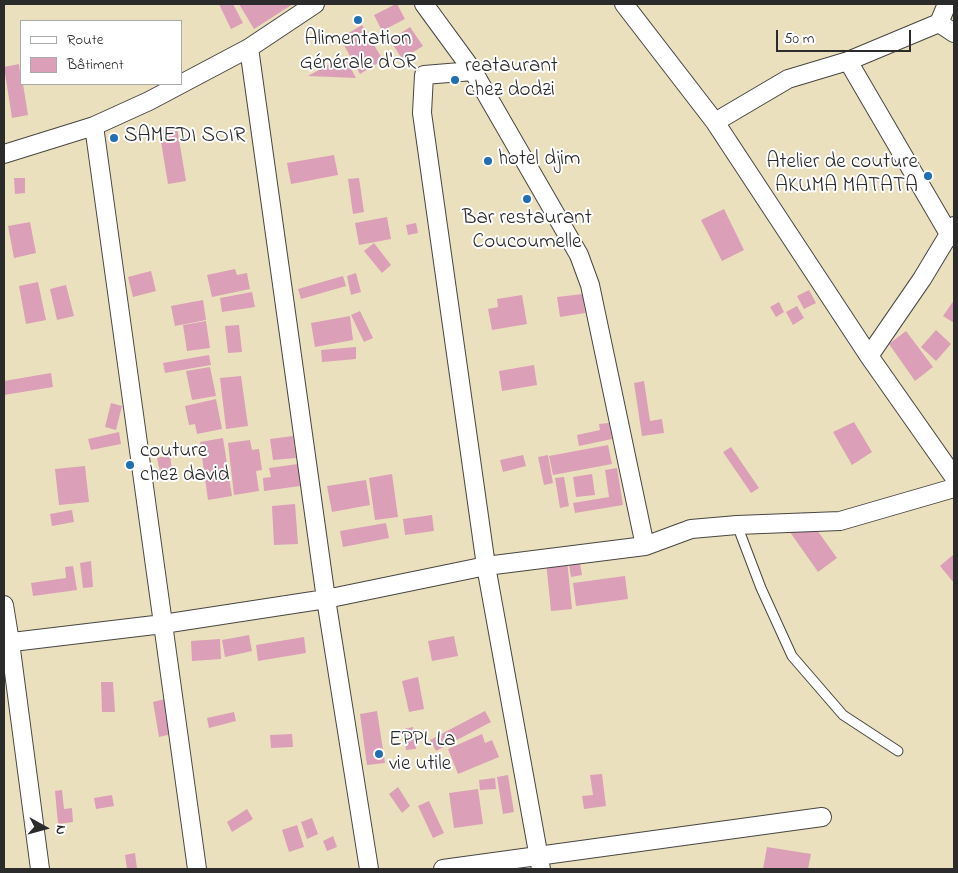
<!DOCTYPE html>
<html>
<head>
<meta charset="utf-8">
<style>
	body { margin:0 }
	#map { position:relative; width:958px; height:873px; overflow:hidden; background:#ebe0be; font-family:"Indie Flower",sans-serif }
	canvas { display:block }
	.frame { position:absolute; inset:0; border:5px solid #2b2b2b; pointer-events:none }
	.legend { position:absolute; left:20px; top:20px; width:162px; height:65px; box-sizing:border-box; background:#fff; border:1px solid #aaa; margin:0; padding:6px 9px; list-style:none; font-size:15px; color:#2b2b2b }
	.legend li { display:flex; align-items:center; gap:10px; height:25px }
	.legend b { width:25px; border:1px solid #aaa }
	.north { position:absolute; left:20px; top:803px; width:50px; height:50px; -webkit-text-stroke:4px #fff; paint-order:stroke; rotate:97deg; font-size:14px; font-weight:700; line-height:20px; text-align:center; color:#2b2b2b }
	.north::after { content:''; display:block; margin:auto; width:18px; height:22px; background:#2b2b2b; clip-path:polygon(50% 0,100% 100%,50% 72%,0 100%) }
	.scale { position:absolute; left:776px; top:30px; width:135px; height:22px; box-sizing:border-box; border:2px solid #2b2b2b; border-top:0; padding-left:6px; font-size:15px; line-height:18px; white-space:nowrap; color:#2b2b2b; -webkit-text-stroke:4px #fff; paint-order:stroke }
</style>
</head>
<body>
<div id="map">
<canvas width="958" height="873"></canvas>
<div class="frame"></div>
<ul class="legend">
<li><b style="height:6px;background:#fff"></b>Route</li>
<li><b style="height:14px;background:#db9fb7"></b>Bâtiment</li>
</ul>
<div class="north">N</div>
<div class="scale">50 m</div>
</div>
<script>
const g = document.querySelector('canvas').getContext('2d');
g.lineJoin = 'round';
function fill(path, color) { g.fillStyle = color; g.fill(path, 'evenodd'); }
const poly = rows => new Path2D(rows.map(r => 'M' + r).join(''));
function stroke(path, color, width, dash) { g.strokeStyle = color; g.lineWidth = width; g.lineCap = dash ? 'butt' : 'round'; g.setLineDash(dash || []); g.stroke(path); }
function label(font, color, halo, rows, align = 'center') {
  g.font = font + ' "Indie Flower",sans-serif'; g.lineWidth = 4; g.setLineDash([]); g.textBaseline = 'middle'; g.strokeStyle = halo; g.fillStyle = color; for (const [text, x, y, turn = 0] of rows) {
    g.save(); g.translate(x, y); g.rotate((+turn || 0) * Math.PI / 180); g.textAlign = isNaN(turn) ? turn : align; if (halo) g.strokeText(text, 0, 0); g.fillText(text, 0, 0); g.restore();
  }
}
fill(poly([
	[219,4,233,4,243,23,231,29],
	[239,4,293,4,254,29],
	[396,4,397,4,405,19,382,31,374,15],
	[362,25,383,60,360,74,340,38],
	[410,27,423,46,402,59,390,40],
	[347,61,356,78,308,76,330,64,332,69],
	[19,64,21,84,23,84,28,115,12,118,4,67],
	[177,128,186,181,168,184,159,130],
	[334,155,338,175,291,184,287,163],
	[14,178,25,178,25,193,15,194],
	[359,178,364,212,353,214,348,179],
	[724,209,744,250,722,261,701,220],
	[387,217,391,239,359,245,355,223],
	[30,222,36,253,14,258,8,226],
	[416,223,418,233,408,235,406,225],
	[374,243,391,265,382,273,364,251],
	[235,269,237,275,247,273,250,289,212,297,207,275],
	[151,271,156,291,133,297,128,277],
	[356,273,361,292,351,295,347,276],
	[343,276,346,286,301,299,298,289],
	[38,282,46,320,26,324,19,286],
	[66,285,74,316,57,320,50,289],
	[809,290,816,303,804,309,797,296],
	[252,292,255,307,222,312,220,298],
	[583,294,585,313,560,317,557,297],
	[522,295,527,324,492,330,488,309,498,307,497,299],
	[203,300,206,320,175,326,171,306],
	[954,300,954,323,943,316],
	[779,302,784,312,776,317,770,307],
	[797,306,804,318,793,325,786,312],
	[360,311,373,338,364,342,351,315],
	[350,316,353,340,315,347,311,323],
	[206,321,210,348,187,351,183,325],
	[239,325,242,352,228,353,225,326],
	[936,330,951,344,936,361,921,347],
	[906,331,933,367,915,381,889,344],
	[356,347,356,359,322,362,321,350],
	[209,355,211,365,165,373,163,363],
	[534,365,537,385,502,391,499,371],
	[210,367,216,396,192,400,186,371],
	[51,373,53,387,4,395,4,381],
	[241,376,248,426,226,429,220,378],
	[644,381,650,421,662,419,664,433,642,436,634,383],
	[216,399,222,429,197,434,195,424,189,425,185,406],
	[111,403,122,406,116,430,105,427],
	[854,422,872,452,852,465,833,432],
	[609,423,612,439,579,446,577,435,600,430,599,424],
	[119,432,121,444,91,450,88,439],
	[293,436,296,458,273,460,270,439],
	[223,438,232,496,208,500,200,442],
	[250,440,252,450,259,449,262,470,256,471,259,491,234,495,228,443],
	[608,445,612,464,553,475,549,456],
	[731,447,759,488,751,493,723,452],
	[170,455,172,470,160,472,157,458],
	[523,455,526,466,503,472,500,460],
	[548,455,553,483,544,485,538,457],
	[298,464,300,486,264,491,263,478,271,477,269,468],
	[85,466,89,502,59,505,55,469],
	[617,468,623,505,575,513,573,503,609,497,605,470],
	[392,474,398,517,375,520,369,478],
	[592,474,595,495,576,497,573,477],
	[564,477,569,506,560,508,555,478],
	[366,480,370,505,332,512,327,486],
	[295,504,298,544,274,545,272,506],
	[72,510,74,522,52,526,50,514],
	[804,512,837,558,818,572,785,525],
	[432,515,434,531,405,535,403,519],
	[386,523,389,538,343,547,340,531],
	[566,550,572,609,551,611,545,552],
	[578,551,582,575,571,577,567,553],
	[954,554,954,583,940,566],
	[91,561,93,587,83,588,80,563],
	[73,566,77,590,33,596,31,583,66,578,65,567],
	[625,576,628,599,576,606,573,583],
	[249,635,252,651,225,657,222,640],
	[454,636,458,656,432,661,428,641],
	[304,637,306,653,258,661,256,645],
	[220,639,221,659,192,661,191,641],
	[418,677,424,709,409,712,402,681],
	[101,682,113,682,115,712,102,712],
	[165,699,172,734,159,737,153,702],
	[377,711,385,763,367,765,360,714],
	[485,711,491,722,436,751,430,740],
	[234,712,236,721,209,728,207,718],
	[413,727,416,749,406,750,404,729],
	[292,734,293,747,271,748,270,735],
	[482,734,485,743,492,740,499,757,458,774,448,749],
	[602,774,606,806,584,809,582,796,593,795,590,775],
	[508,775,514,812,503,814,497,777],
	[495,778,496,789,480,790,479,780],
	[398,787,410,806,402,813,389,794],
	[478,789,483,824,454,828,449,793],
	[62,790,64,809,72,808,73,822,58,824,55,791],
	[112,795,114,806,96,809,94,798],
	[429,801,444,833,433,838,418,806],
	[247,809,253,819,232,832,227,822],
	[312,818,318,834,307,839,301,822],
	[297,825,304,847,289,852,282,830],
	[333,836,337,847,327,851,323,841],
	[767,847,811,854,808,869,763,869],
	[135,853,137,869,127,869,125,855]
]), '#db9fb7');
const lane = poly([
	[737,525,761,588,792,656,843,715,898,751]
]);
const street = poly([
	[424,4,473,71,579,255,590,285,645,546,691,529,737,525,840,521,954,488],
	[624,4,715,122,869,356,954,477],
	[939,23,954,33],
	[249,48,326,599,369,869],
	[848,61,949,234,954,237],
	[473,71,424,75,422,113,486,566,541,869],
	[715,122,788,79,848,61,939,23,947,4],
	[94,126,197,869],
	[4,154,94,126,149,101,249,48,315,4],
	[869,356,922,279,954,226],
	[4,605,10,642,40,869],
	[4,643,163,624,326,599,486,566,645,546],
	[443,869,822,817]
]);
stroke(lane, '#484641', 11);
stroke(street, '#484641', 20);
stroke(lane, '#fff', 9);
stroke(street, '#fff', 18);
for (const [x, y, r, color] of [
	[358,20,5,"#1f6fb2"],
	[455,80,5,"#1f6fb2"],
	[114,138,5,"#1f6fb2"],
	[488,161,5,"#1f6fb2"],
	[928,176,5,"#1f6fb2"],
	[527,199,5,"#1f6fb2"],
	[130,465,5,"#1f6fb2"],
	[379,754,5,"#1f6fb2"]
]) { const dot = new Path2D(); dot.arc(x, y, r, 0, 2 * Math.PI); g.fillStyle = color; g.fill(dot); stroke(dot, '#fff', 2); }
label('21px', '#2b2b2b', '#fff', [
	["Alimentation",358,41,"center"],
	["Générale d'OR",358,65,"center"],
	["reataurant",465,68],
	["chez dodzi",465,92],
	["SAMEDI SOIR",124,138],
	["hotel djim",498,161],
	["Atelier de couture",918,164,"right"],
	["AKUMA MATATA",918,188,"right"],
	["Bar restaurant",527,220,"center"],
	["Coucoumelle",527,244,"center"],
	["couture",140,453],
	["chez david",140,477],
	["EPPL La",389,742],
	["vie utile",389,766]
], 'left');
</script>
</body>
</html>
